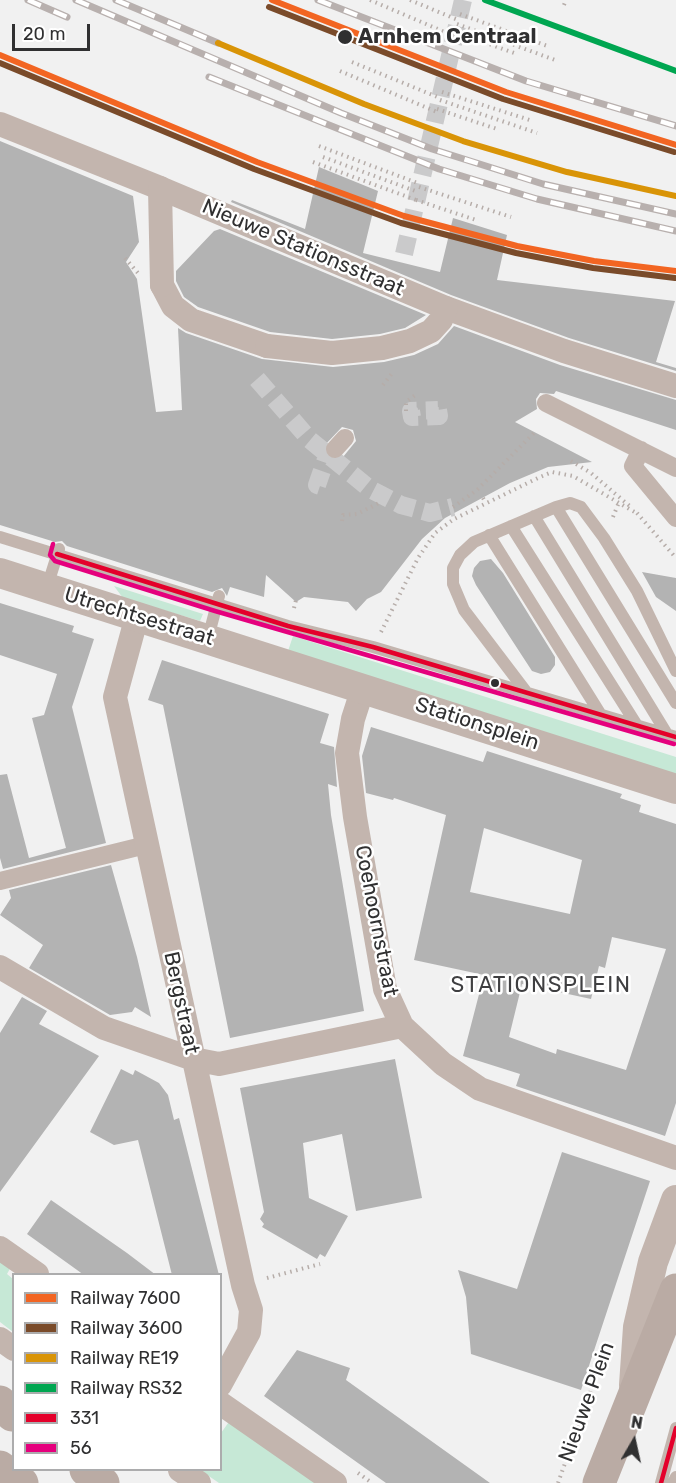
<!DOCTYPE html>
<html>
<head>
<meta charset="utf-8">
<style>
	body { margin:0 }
	#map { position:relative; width:676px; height:1483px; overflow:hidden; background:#f1f1f1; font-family:Rubik,sans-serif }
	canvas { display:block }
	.legend { position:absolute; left:12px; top:1273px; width:210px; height:198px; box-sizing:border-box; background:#fff; border:2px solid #acacad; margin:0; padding:8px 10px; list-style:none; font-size:18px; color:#303031 }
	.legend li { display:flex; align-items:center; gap:12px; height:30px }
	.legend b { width:30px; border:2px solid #acacad }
	.north { position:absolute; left:604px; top:1411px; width:60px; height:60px; -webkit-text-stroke:4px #fff; paint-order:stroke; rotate:9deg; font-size:16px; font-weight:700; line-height:24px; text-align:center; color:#303031 }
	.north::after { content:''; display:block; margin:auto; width:21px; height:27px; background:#303031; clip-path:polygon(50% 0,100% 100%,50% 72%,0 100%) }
	.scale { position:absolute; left:12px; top:24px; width:78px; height:27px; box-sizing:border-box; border:3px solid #303031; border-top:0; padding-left:8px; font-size:18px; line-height:21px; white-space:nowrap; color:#303031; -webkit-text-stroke:4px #fff; paint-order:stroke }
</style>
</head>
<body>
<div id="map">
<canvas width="676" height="1483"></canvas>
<ul class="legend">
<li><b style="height:8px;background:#f26522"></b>Railway 7600</li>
<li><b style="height:8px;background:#7a4b2a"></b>Railway 3600</li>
<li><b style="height:8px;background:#d99407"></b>Railway RE19</li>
<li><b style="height:8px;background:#00a651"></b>Railway RS32</li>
<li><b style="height:8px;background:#e4002b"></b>331</li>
<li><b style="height:8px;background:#e5007d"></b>56</li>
</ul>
<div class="north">N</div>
<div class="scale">20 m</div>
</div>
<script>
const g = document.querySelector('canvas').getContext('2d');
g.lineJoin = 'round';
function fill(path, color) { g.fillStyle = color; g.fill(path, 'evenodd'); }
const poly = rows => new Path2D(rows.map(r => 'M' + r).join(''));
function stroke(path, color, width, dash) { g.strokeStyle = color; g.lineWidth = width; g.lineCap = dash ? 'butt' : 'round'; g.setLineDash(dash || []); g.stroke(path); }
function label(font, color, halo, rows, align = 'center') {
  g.font = font + ' Rubik,sans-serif'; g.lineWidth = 5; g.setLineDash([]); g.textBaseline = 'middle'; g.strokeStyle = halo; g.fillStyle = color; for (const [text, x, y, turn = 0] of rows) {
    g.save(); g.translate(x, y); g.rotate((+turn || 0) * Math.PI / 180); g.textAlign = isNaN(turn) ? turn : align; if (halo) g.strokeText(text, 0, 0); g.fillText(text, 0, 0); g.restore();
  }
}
fill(poly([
	[114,586,203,614,200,621,123,598],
	[293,636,676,757,676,775,288,651],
	[3,1259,12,1265,7,1274,13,1279,13,1332,0,1322,0,1263],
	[231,1419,320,1483,219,1483,200,1470,220,1470,221,1433]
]), '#c6e8d6');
fill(poly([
	[0,141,133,196,139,242,126,262,137,279,156,412,182,410,178,328,186,333,262,359,333,367,384,362,414,355,438,344,454,326,560,365,676,400,676,430,556,391,554,394,540,393,536,399,537,409,515,422,592,462,548,467,510,483,445,518,422,539,381,592,367,599,356,611,348,602,304,597,296,602,266,575,264,597,230,587,227,596,222,588,212,592,67,546,62,541,55,542,0,525],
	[342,427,353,430,356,441,343,457,332,460,325,453,324,446],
	[319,167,378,191,363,253,440,272,453,218,507,235,497,280,675,301,656,362,676,368,676,371,569,338,451,295,231,202,232,200,305,229],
	[220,229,426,315,405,328,380,334,332,339,270,332,198,307,184,297,176,281,176,271,214,231],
	[491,559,503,573,555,657,555,665,550,672,541,674,532,671,476,585,472,576,474,568,480,561],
	[642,572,676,578,676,611,656,597],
	[0,603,74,626,72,632,94,639,72,707,106,843,3,869,0,858,0,775,7,774,29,858,66,848,32,718,44,715,57,674,0,655],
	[162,660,329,714,320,743,334,747,337,787,328,784,331,815,364,1011,230,1038,163,705,148,700],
	[371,727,483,762,487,751,622,794,620,798,641,805,639,812,676,824,676,1103,665,1136,516,1086,520,1074,463,1056,484,975,414,960,446,815,394,798,393,800,366,793,362,756],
	[484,828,582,860,570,914,470,892],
	[612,937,666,949,626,1070,557,1049,556,1054,509,1037,522,984,591,999,599,966,605,968],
	[111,865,137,957,151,1017,135,1007,132,1012,110,1015,29,968,43,945,0,915,11,898,9,890],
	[22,997,47,1011,39,1024,99,1056,0,1192,0,1033],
	[395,1059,422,1198,356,1211,342,1134,303,1143,309,1198,348,1216,325,1257,320,1254,317,1259,262,1227,264,1224,260,1219,264,1212,240,1088],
	[121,1069,133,1075,135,1070,159,1083,168,1095,174,1120,179,1118,219,1275,172,1275,138,1140,114,1145,90,1132],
	[562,1152,650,1181,581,1390,471,1354,466,1297,458,1270,517,1289],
	[51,1200,127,1253,156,1275,84,1275,27,1234],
	[297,1350,350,1368,346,1380,490,1483,386,1483,264,1396]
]), '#b3b3b3');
stroke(poly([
	[404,254,463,0],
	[257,379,310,440,370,489,401,505,430,513,453,507],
	[438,410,439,416,412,417,411,411,438,410],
	[320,486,317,485,325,462,335,449]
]), '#cacacb', 18, [18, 9]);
stroke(poly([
	[370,0,454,36],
	[410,0,458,20],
	[564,5,566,0],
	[460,14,550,47],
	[457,24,555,60],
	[456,32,514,53],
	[352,62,440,98],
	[340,71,437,112],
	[442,92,533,121],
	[440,100,537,133],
	[437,109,497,129],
	[319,146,420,184],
	[323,157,418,192],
	[313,162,416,200],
	[419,187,511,217],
	[416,200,476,220],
	[125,258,138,273],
	[383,385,393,372],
	[406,411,406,402,418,393],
	[571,461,591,473,632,508],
	[483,498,486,503],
	[637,513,676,558],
	[613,517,619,502],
	[342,521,343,515,357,514,381,502],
	[294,608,296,600],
	[381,632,418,558,435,533,454,519,540,477,552,472,573,476,638,514],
	[267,1278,320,1264],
	[358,1473,372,1483],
	[558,1483,607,1345]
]), '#b6ada9', 4, [1.5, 4.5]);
stroke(poly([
	[556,507,676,703],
	[534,516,667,734],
	[511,526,638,727],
	[489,535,601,715],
	[0,537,288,626,373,647,676,737],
	[47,587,59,549],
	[208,638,219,596],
	[527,693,464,610,453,584,453,568,460,555,474,542,556,507,570,503,581,507,604,538,637,591,676,671],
	[661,1483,676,1428],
	[673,1483,676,1477]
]), '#c3b5ae', 12);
stroke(poly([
	[546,403,676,468],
	[335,449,345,438],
	[641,450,633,466,676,518],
	[0,881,146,845]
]), '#c3b5ae', 18);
stroke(poly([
	[0,124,160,188],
	[162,285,173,306,191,320,267,346],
	[446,308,564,351,676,386],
	[137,616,115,697,243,1285,251,1310,249,1332,220,1385],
	[363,688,353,719,347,753,355,817,385,989,402,1026,443,1064,480,1089,676,1158],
	[0,967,104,1028,193,1059,219,1064,402,1026],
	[0,1248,37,1274],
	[0,1339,14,1349],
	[220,1403,335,1483],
	[180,1470,199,1483]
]), '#c3b5ae', 24);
stroke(poly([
	[0,573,676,789],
	[634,1385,638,1327,653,1262,676,1200]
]), '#c3b5ae', 30);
stroke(poly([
	[0,1402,12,1415],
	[0,1467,22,1483],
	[86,1470,103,1483],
	[599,1483,676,1290]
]), '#baaba4', 33);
const rail = poly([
	[28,0,67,17],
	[76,0,341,113,432,149,543,184,676,214],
	[116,0,218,43],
	[318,0,526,81,676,126],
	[209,77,439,169,537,199,676,231]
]);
stroke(rail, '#b8b0ae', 7);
stroke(rail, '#fff', 4.5, [14]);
stroke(poly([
	[453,507,477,490,536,431]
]), '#b6ada9', 4, [1.5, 4.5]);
stroke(poly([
	[162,285,160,188,446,308,441,320,431,331,410,341,382,348,332,353,267,346]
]), '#c3b5ae', 24);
stroke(poly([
	[57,554,288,626,373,647,676,737],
	[661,1483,676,1428]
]), '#e4002b', 4.5);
stroke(poly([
	[53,544,50,555,55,561,215,611,674,744]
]), '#e5007d', 4.5);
stroke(poly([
	[272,0,506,92,676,145],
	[0,55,257,162,404,216,517,246,594,261,676,271]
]), '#f26522', 6);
stroke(poly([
	[269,7,503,99,674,152],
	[0,63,254,169,401,223,516,253,593,268,675,278]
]), '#7a4b2a', 6);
stroke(poly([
	[218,43,364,104,463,141,567,172,676,196]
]), '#d99407', 6);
stroke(poly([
	[485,0,676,71]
]), '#00a651', 6);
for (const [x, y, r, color] of [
	[345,37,8,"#303031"],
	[495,683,5,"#303031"]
]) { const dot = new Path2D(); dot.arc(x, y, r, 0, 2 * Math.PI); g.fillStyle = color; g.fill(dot); stroke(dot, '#fff', 2); }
label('bold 21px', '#303031', '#fff', [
	["Arnhem Centraal",358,37]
], 'left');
label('21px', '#303031', '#fff', [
	["Nieuwe Stationsstraat",303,248,23],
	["Utrechtsestraat",139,617,17],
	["Stationsplein",477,724,18],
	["Coehoornstraat",376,921,79],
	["Bergstraat",181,1003,78],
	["Nieuwe Plein",587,1402,-70]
]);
g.letterSpacing = '1.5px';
label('22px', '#3f3f41', '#fff', [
	["STATIONSPLEIN",541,986]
]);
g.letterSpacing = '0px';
</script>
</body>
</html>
